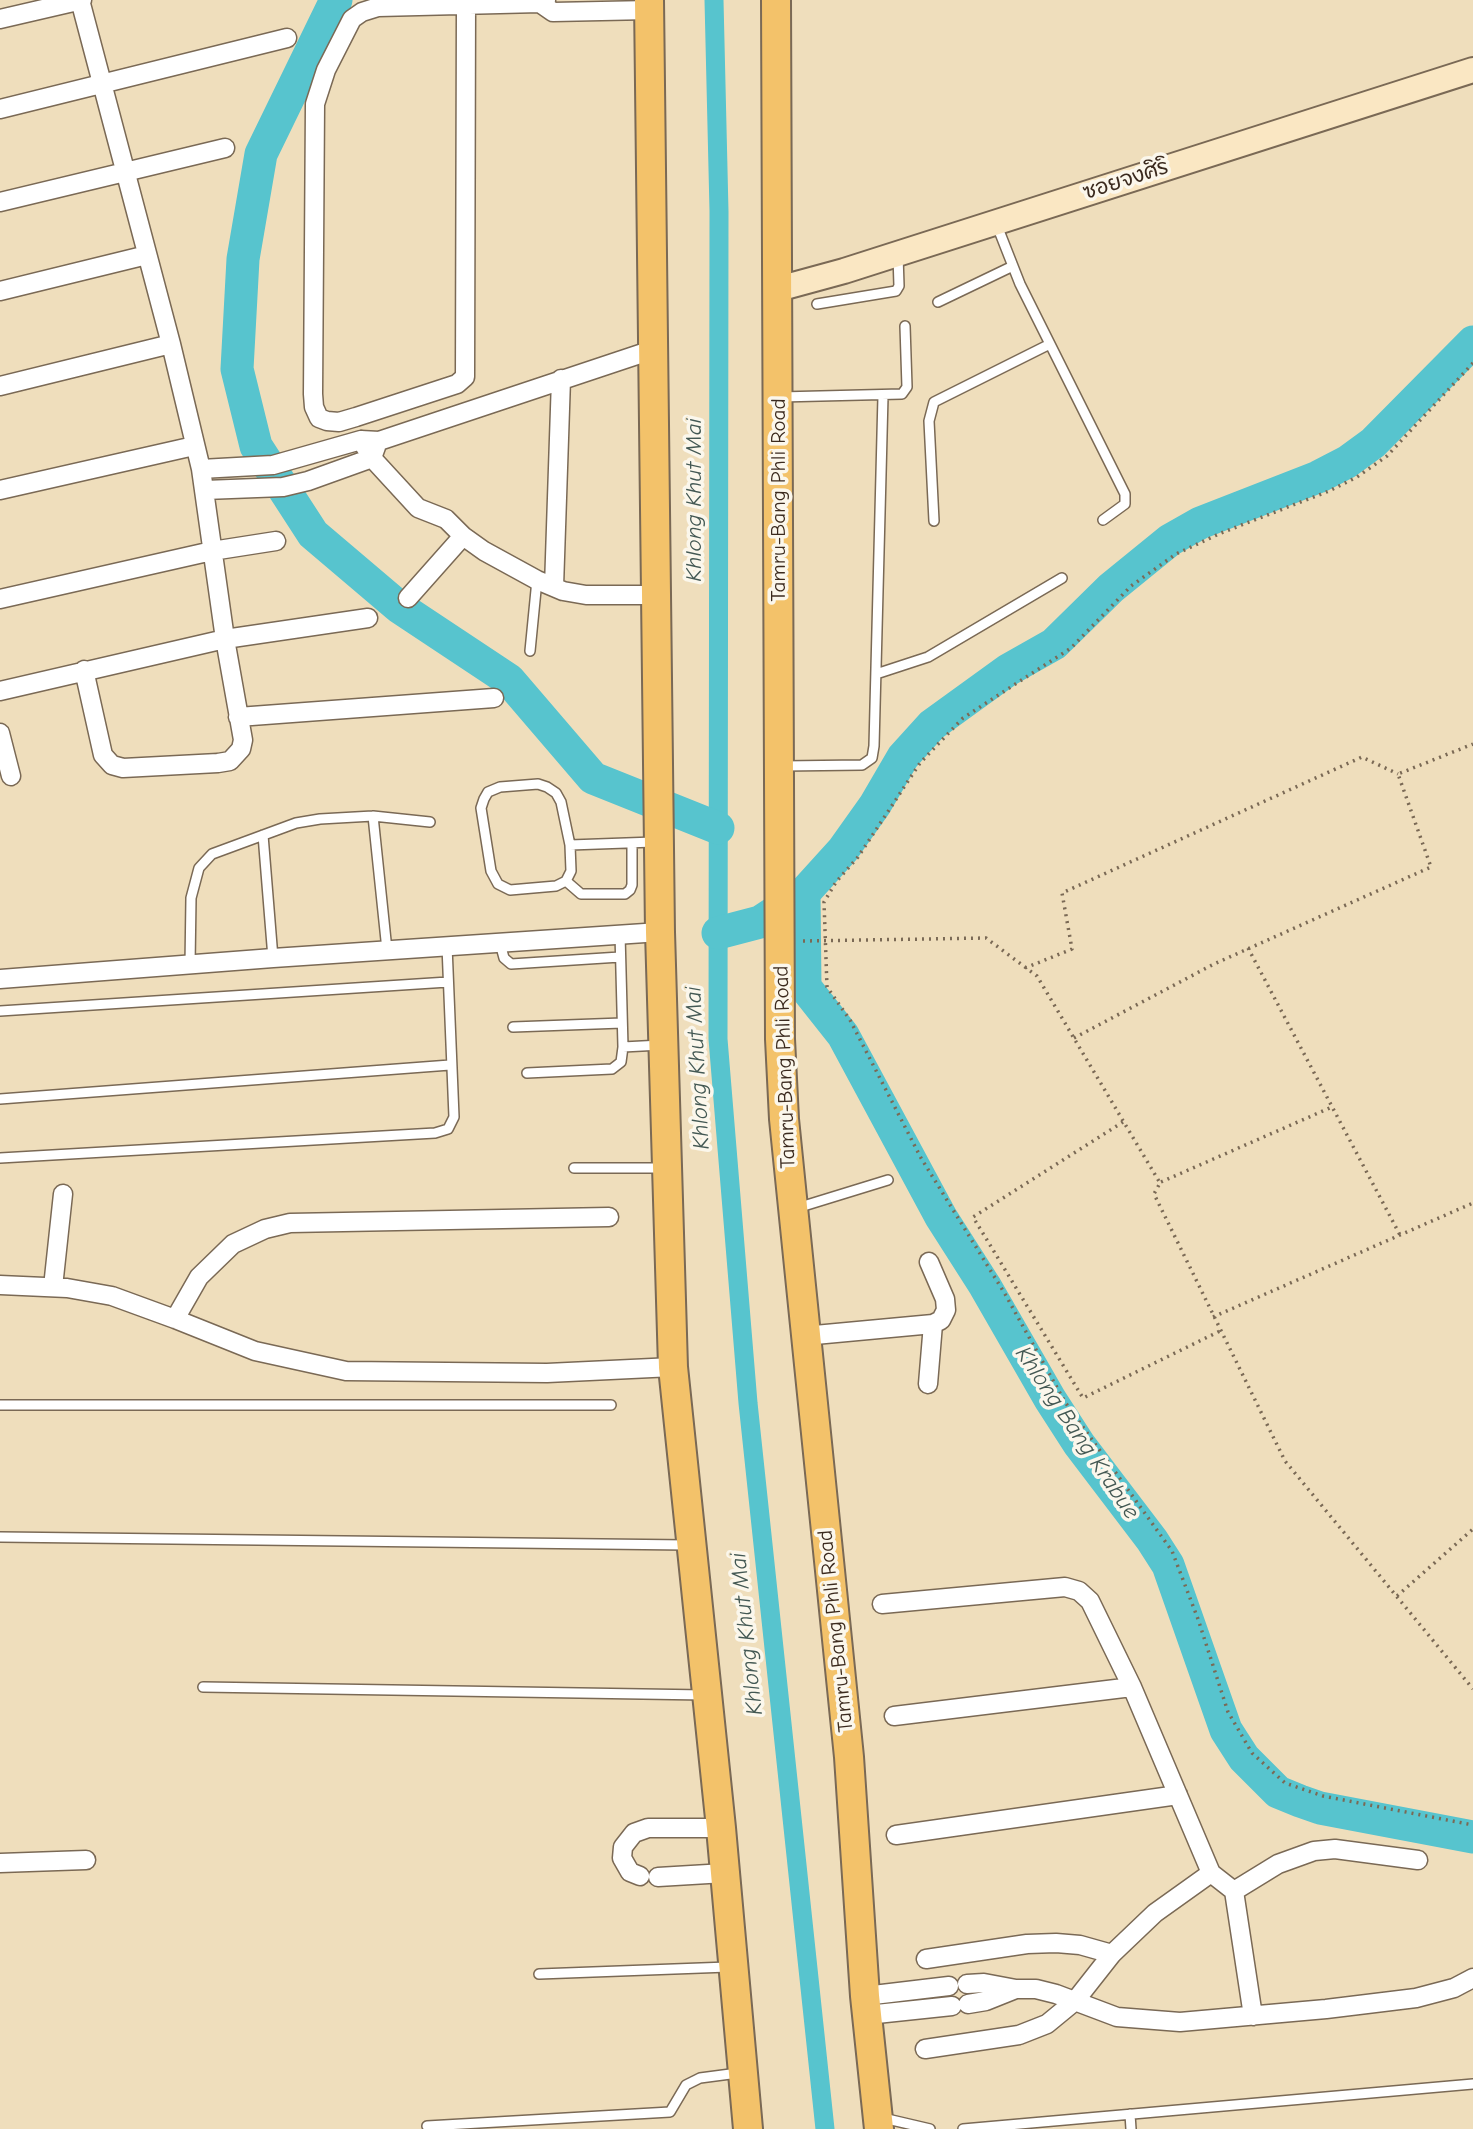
<!DOCTYPE html>
<html>
<head>
<meta charset="utf-8">
<style>
	body { margin:0 }
	canvas { display:block; background:#efdebc }
</style>
</head>
<body>
<canvas width="1473" height="2129"></canvas>
<script>
const g = document.querySelector('canvas').getContext('2d');
g.lineJoin = 'round';
const poly = rows => new Path2D(rows.map(r => 'M' + r).join(''));
function stroke(path, color, width, dash) { g.strokeStyle = color; g.lineWidth = width; g.lineCap = dash ? 'butt' : 'round'; g.setLineDash(dash || []); g.stroke(path); }
function label(font, color, halo, rows, align = 'center') {
  g.font = font + ' "Comic Neue","Playpen Sans Thai",sans-serif'; g.lineWidth = 7; g.setLineDash([]); g.textBaseline = 'middle'; g.strokeStyle = halo; g.fillStyle = color; for (const [text, x, y, turn = 0] of rows) {
    g.save(); g.translate(x, y); g.rotate((+turn || 0) * Math.PI / 180); g.textAlign = isNaN(turn) ? turn : align; if (halo) g.strokeText(text, 0, 0); g.fillText(text, 0, 0); g.restore();
  }
}
stroke(poly([
	[714,0,719,211,718,1039,748,1403,825,2129]
]), '#57c4ce', 19);
stroke(poly([
	[336,0,261,154,243,259,237,369,256,446,313,534,399,607,509,680,593,778,718,828],
	[804,893,805,987,843,1035,941,1217,985,1286,1050,1399,1079,1444,1152,1540,1168,1565,1226,1730,1244,1758,1278,1792,1300,1801,1320,1808,1473,1837],
	[718,933,760,922,804,893,843,850,875,805,903,757,932,725,1008,670,1054,644,1111,588,1170,540,1200,523,1318,477,1347,462,1373,443,1473,342]
]), '#57c4ce', 33);
const lane = poly([
	[996,223,1020,284,1125,494,1125,504,1103,520],
	[938,302,1013,266],
	[817,304,896,291,899,286,898,255],
	[780,397,902,394,907,387,905,326],
	[934,521,929,421,934,402,1050,344],
	[530,651,537,580],
	[876,674,928,657,1062,578],
	[783,766,862,765,872,758,874,746,883,396],
	[373,816,387,950],
	[263,835,273,958],
	[570,845,561,802,556,793,547,787,538,784,500,787,488,792,484,799,481,808,491,871,498,884,510,890,556,886,566,881,571,871,570,845,654,842],
	[566,881,581,894,625,894,630,890,632,885,632,843],
	[620,934,623,1047,661,1045],
	[500,943,504,958,511,964,620,957],
	[190,965,191,898,199,868,212,854,296,823,320,819,373,816,430,822],
	[0,1011,448,982],
	[513,1027,622,1023],
	[527,1073,612,1069,621,1062,623,1047],
	[0,1099,450,1065],
	[0,1158,435,1133,448,1129,454,1117,447,946],
	[574,1168,662,1168],
	[797,1208,888,1180],
	[0,1405,611,1405],
	[0,1537,687,1545],
	[203,1687,705,1695],
	[539,1974,728,1967],
	[1130,2114,1131,2129],
	[883,2118,930,2129],
	[427,2126,670,2112,686,2085,700,2078,738,2073],
	[963,2129,1473,2084]
]);
const street = poly([
	[80,0,171,344,201,469,225,639,243,740,241,749,230,761,218,763,123,768,112,765,103,755,84,670],
	[540,3,553,12,650,10],
	[466,5,465,377,457,384,356,417,339,422,327,421,319,418,314,407,313,394,315,104,326,70,352,19,362,12,378,7,540,3,546,0],
	[0,19,82,0],
	[0,109,287,38],
	[0,202,225,148],
	[0,291,147,255],
	[0,386,171,344],
	[361,440,372,458,418,508,446,519,463,536,484,551,537,580,563,591,586,595,658,595],
	[201,469,273,465,361,440,379,441,655,349],
	[0,490,194,446],
	[205,490,283,487,308,481,372,458,376,447],
	[554,587,561,379],
	[408,598,463,536],
	[0,599,212,551,276,541],
	[0,691,225,639,368,618],
	[238,717,494,698],
	[0,733,11,776],
	[0,979,273,958,660,932],
	[0,1285,67,1288,112,1296,175,1319,255,1351,346,1371,547,1373,673,1367],
	[53,1287,63,1194],
	[175,1319,199,1277,233,1244,265,1229,290,1223,609,1217],
	[804,1336,933,1324],
	[928,1384,933,1324,941,1320,946,1310,945,1299,929,1262],
	[882,1604,1065,1587,1079,1591,1090,1601,1132,1687,1211,1873,1234,1891,1278,1864,1314,1851,1335,1849,1418,1860],
	[894,1716,1132,1687],
	[896,1835,1178,1795],
	[0,1863,86,1860],
	[640,1876,630,1872,622,1858,623,1847,634,1833,648,1828,721,1828],
	[658,1877,725,1873],
	[1234,1891,1253,2016],
	[926,1959,1027,1944,1056,1943,1080,1945,1112,1954],
	[967,1984,984,1983,1016,1989,1036,1989,1056,1994,1117,2017,1180,2022,1326,2009,1416,1998,1454,1988,1473,1978],
	[865,1996,949,1986],
	[968,2004,986,2001,1016,1989],
	[867,2015,952,2006],
	[925,2049,1019,2035,1047,2024,1075,2001,1112,1954,1155,1913,1211,1873]
]);
const secondary = poly([
	[778,289,844,271,1473,70]
]);
const primary = poly([
	[649,0,660,932,673,1367,721,1828,748,2129],
	[776,0,780,1039,784,1119,849,1757,865,1996,879,2129]
]);
stroke(lane, '#7a6955', 12);
stroke(street, '#7a6955', 21);
stroke(secondary, '#7a6955', 28);
stroke(primary, '#7a6955', 32);
stroke(poly([
	[803,941,986,938,1037,976,1160,1183,1154,1194,1285,1461,1473,1689],
	[1248,948,1400,1235],
	[1025,968,1072,949,1062,893,1362,757,1398,774],
	[1074,1038,1214,964,1431,867,1398,774,1473,744],
	[1123,1122,973,1217,1083,1398,1220,1331],
	[1161,1182,1332,1107],
	[1213,1317,1473,1203],
	[1397,1596,1473,1529]
]), '#7a6955', 3.5, [2, 5]);
stroke(lane, '#fff', 9);
stroke(street, '#fff', 18);
stroke(secondary, '#fae7c3', 24);
stroke(primary, '#f3c26a', 28);
stroke(poly([
	[1473,363,1387,456,1357,477,1329,491,1221,533,1176,554,1131,586,1071,648,963,718,920,763,858,857,836,882,824,902,827,987,850,1020,921,1158,1005,1294,1065,1402,1172,1551,1198,1619,1228,1712,1252,1753,1285,1783,1323,1796,1473,1825]
]), '#7a6955', 3.5, [2, 5]);
label('21px', '#3b2a1e', '#fbf7ec', [
	["ซอยจงศิริ",1126,180,-18],
	["Tamru-Bang Phli Road",779,500,-90],
	["Tamru-Bang Phli Road",785,1067,-92],
	["Tamru-Bang Phli Road",836,1631,-96]
]);
label('italic 23px', '#435853', '#fbf7ec', [
	["Khlong Khut Mai",694,500,-90],
	["Khlong Khut Mai",698,1068,-93],
	["Khlong Bang Krabue",1077,1433,56],
	["Khlong Khut Mai",747,1634,-96]
]);
</script>
</body>
</html>
